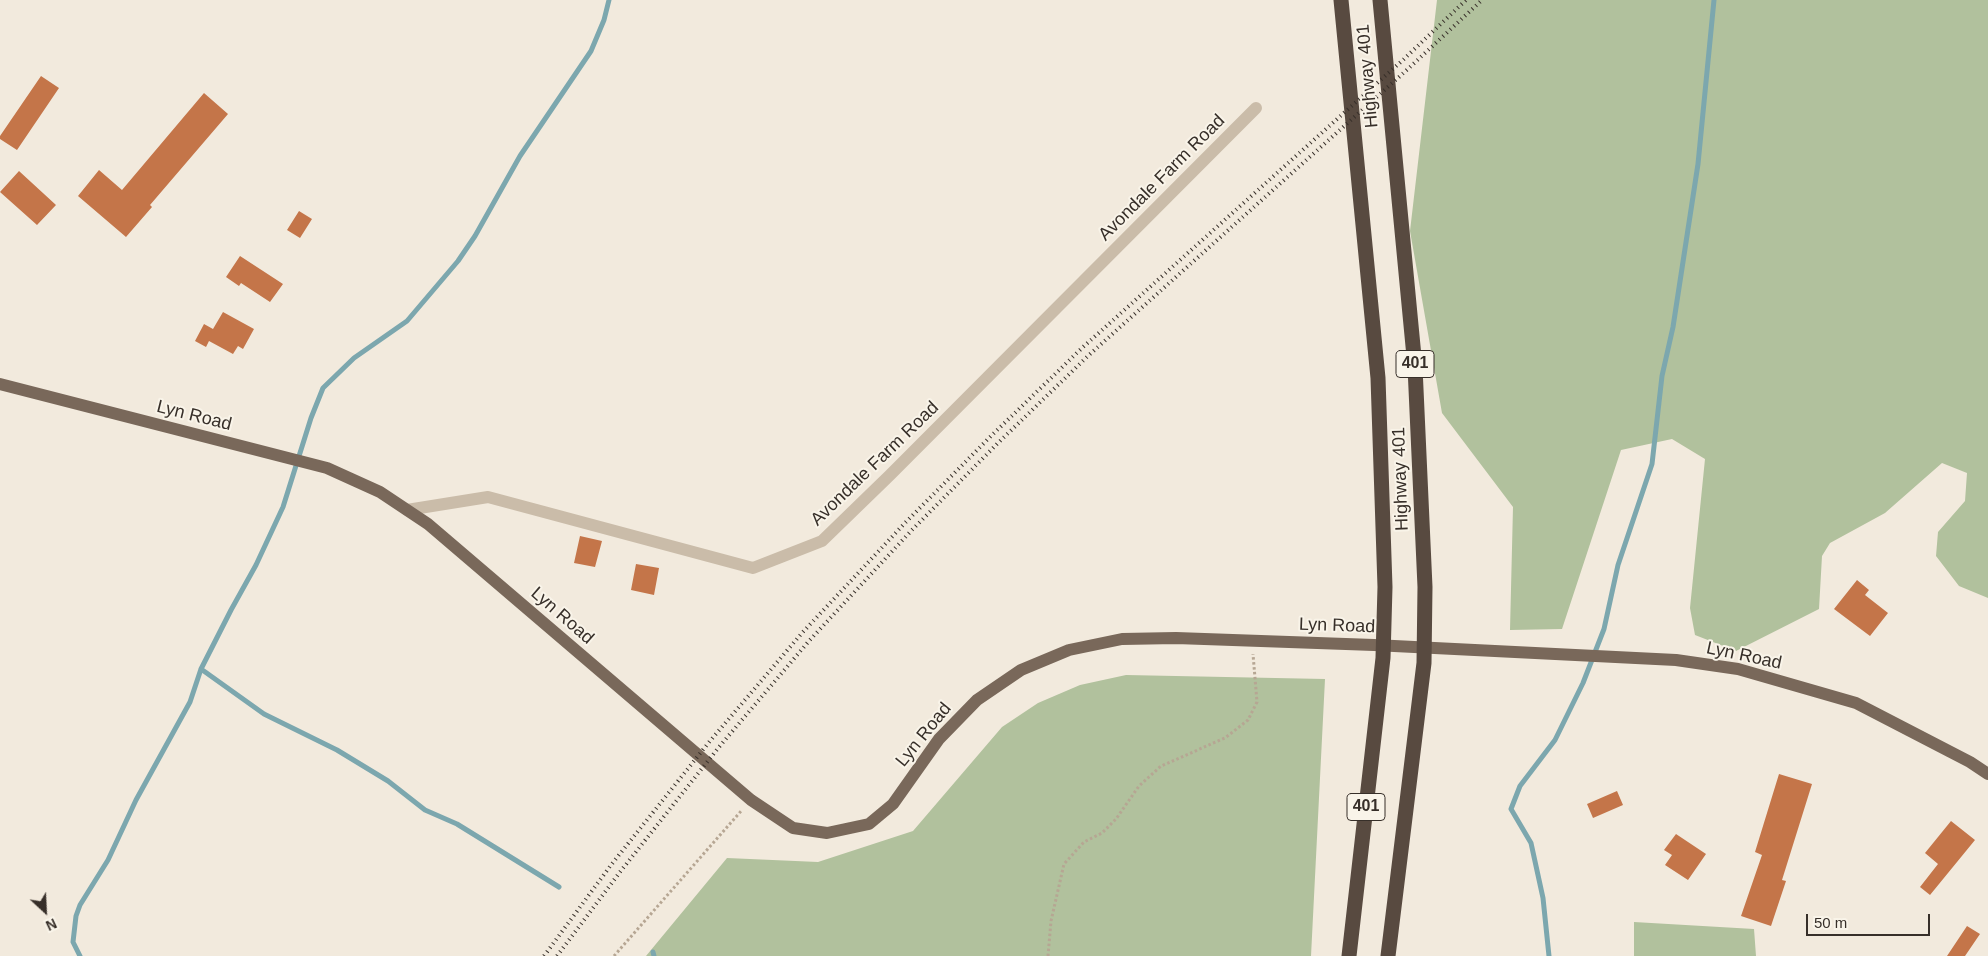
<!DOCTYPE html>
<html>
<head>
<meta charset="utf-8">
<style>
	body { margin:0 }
	#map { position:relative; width:1988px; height:956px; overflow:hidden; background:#f2eadd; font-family:Arial,sans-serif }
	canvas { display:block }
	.north { position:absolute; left:20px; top:886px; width:50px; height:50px; -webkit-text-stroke:4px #f9f4e9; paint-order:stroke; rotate:155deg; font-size:14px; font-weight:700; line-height:20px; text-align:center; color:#372f29 }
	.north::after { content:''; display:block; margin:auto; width:18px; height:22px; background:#372f29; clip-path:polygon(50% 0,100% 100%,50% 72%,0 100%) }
	.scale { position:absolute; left:1806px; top:914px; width:124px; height:22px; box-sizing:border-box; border:2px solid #372f29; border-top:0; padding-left:6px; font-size:15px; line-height:18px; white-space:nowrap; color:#372f29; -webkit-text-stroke:4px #f9f4e9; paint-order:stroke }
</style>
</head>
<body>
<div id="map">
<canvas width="1988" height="956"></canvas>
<div class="north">N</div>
<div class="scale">50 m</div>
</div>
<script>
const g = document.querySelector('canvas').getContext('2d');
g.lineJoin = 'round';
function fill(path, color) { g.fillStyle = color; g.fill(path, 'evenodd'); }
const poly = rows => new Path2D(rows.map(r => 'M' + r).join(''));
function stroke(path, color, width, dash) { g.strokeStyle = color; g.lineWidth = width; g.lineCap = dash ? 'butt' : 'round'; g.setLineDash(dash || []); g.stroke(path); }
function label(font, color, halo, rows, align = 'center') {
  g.font = font + ' Arial,sans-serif'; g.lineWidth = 4; g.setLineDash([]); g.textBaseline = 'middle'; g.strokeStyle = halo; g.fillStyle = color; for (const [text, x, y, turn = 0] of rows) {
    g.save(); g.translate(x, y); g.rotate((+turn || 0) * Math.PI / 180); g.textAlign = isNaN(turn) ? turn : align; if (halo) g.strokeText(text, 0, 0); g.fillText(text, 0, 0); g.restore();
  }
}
fill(poly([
	[1437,0,1988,0,1988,598,1959,586,1936,556,1938,532,1965,501,1967,473,1942,463,1885,513,1830,543,1822,556,1819,609,1736,651,1695,635,1690,608,1705,459,1672,439,1621,450,1562,629,1510,630,1513,507,1442,413,1410,231],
	[1126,675,1325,679,1311,956,646,956,727,858,818,862,913,831,1002,727,1038,703,1080,685],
	[1634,922,1754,929,1756,956,1634,956]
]), '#b1c19d');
stroke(poly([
	[201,669,264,714,337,750,388,781,425,810,457,824,559,887],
	[653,952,654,956],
	[80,956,73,942,76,916,80,905,108,860,136,800,190,702,201,669,231,610,256,565,283,507,311,418,323,388,354,358,407,321,458,261,475,236,520,156,591,51,604,20,609,0],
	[1549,956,1543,898,1531,843,1511,809,1520,786,1555,740,1583,683,1604,629,1618,565,1652,464,1662,376,1673,327,1698,164,1714,0]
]), '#7ca7ae', 5);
fill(poly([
	[41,76,59,88,17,150,0,139,0,136],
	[204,93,228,114,150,205,152,207,126,237,78,196,99,170,122,190],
	[19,171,56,205,37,225,0,192],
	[299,211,312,219,300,238,287,230],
	[240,256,283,284,270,302,241,283,239,286,226,277],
	[223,312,254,329,243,349,238,346,233,354,209,341,206,347,195,341,204,324,213,329],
	[580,536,602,541,595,567,574,563],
	[636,564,659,568,654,595,631,590],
	[1857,580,1869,590,1865,595,1888,613,1870,636,1834,609],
	[1779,774,1812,784,1782,880,1786,881,1771,926,1741,916,1762,855,1755,852],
	[1617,791,1623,805,1593,818,1587,804],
	[1951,821,1975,840,1930,895,1920,887,1938,864,1925,853],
	[1676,834,1706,854,1688,880,1665,865,1672,855,1664,850],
	[1967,926,1980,934,1965,956,1947,956]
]), '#c47549');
stroke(poly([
	[614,956,742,810],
	[1048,956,1051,921,1064,864,1084,842,1102,833,1116,819,1139,786,1161,766,1225,738,1248,720,1257,702,1253,654]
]), '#b6a693', 3, [2.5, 2.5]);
stroke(poly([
	[407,510,488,497,753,568,822,541,890,475,1256,108]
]), '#cabca9', 12);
stroke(poly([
	[0,384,327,468,380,492,428,524,751,800,793,828,827,833,869,824,893,804,939,739,977,700,1021,670,1069,650,1122,639,1176,638,1374,645,1676,660,1738,669,1856,703,1970,762,1988,774]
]), '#79685a', 12);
stroke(poly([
	[1341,0,1378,378,1385,587,1383,658,1349,956],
	[1380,0,1415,367,1425,587,1424,663,1388,956]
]), '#584a40', 15);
stroke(poly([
	[544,956,611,865,710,741,802,633,904,524,989,438,1082,348,1404,59,1466,0],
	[557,956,620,872,719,747,809,641,911,531,997,444,1089,355,1409,68,1482,0]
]), '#372f29', 4, [1, 4]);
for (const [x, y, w] of [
	[1415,364,38],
	[1366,807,38]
]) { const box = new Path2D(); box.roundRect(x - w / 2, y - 13.5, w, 27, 4); g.fillStyle = '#f9f4e9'; g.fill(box); stroke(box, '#372f29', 1); }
label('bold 16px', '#372f29', null, [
	["401",1415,364],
	["401",1366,807]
]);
label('18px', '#372f29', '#f9f4e9', [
	["Highway 401",1368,76,-95],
	["Avondale Farm Road",1162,178,-45],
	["Lyn Road",194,416,14],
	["Avondale Farm Road",875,464,-44],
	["Highway 401",1401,479,-92],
	["Lyn Road",562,616,41],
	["Lyn Road",1337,626,2],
	["Lyn Road",1744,656,12],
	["Lyn Road",924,735,-51]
]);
</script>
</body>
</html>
